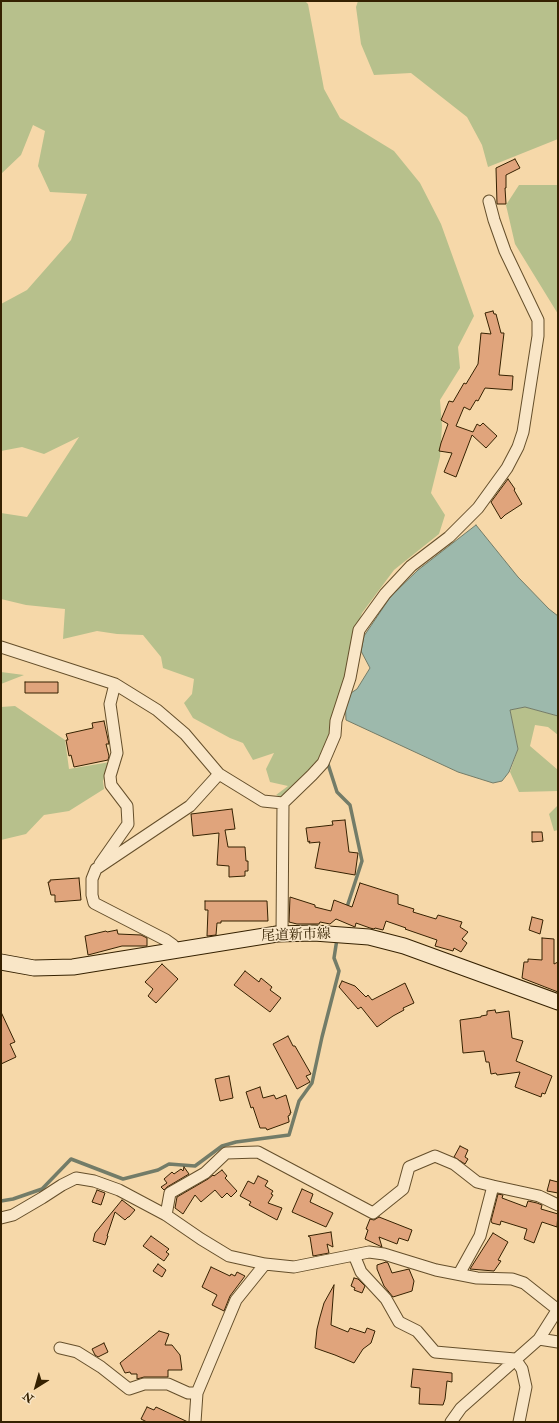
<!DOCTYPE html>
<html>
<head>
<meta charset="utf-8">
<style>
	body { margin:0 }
	#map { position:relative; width:559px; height:1423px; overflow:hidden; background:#f6d8a9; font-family:"IM FELL Double Pica",serif }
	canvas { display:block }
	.frame { position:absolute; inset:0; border:2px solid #352101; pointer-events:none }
	.north { position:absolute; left:16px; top:1367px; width:40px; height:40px; -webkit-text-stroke:3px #f9e6c7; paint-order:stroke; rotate:217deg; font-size:11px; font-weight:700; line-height:16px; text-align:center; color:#352101 }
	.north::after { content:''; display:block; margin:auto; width:14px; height:18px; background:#352101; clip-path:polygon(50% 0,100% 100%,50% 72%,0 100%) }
</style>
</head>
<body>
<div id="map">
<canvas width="559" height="1423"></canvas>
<div class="frame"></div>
<div class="north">N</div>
</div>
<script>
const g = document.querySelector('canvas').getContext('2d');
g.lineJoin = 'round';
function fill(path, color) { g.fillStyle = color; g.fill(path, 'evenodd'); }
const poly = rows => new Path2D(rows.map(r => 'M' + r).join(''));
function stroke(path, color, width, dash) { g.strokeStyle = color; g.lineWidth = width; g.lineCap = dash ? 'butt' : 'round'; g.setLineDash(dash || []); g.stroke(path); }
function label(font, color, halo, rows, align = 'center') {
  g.font = font + ' "IM FELL Double Pica","Noto Serif JP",serif'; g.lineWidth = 3; g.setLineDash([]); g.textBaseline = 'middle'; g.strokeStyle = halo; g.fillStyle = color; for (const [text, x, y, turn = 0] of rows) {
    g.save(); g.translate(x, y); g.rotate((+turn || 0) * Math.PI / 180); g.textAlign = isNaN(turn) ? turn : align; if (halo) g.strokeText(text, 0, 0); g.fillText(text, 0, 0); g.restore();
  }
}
fill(poly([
	[1,1,305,1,308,4,324,89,340,118,394,151,420,183,441,224,474,316,458,347,460,368,440,400,442,426,440,457,431,493,445,515,439,534,394,570,362,613,350,650,343,694,330,741,318,762,305,777,303,792,290,801,276,795,288,786,270,782,266,769,274,753,253,760,243,743,230,738,193,718,184,703,192,694,194,679,163,668,161,657,143,635,117,634,97,631,63,639,65,609,26,605,1,599,1,513,27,517,79,437,44,454,22,447,1,451,1,304,27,290,71,240,87,194,50,192,38,166,45,131,33,125,21,155,1,174],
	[358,1,558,1,558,139,488,167,482,145,467,117,411,73,374,75,361,44,356,7],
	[519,185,558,185,558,314,515,244,506,205],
	[1,672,24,675,1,684],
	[15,706,65,740,69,769,110,762,103,781,104,789,69,811,44,815,26,834,1,840,1,707],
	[525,707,558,716,558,735,548,727,535,725,530,746,558,770,558,791,519,792,510,772,518,749,510,710],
	[558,805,558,830,554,831,549,814]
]), '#b7c08c');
const water = poly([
	[476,525,518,577,549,609,558,616,558,716,525,707,510,710,518,749,509,772,502,781,493,783,458,772,346,720,345,697,357,689,370,668,361,651,364,636,391,596,418,570,476,525]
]);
fill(water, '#9db9ac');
stroke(water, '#737c68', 1);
stroke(poly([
	[327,761,337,792,350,805,362,861,346,910],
	[1,1201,13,1199,42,1189,71,1159,123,1179,158,1170,169,1164,195,1166,222,1146,236,1142,289,1135,299,1101,312,1083,322,1037,339,971,334,958,337,939]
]), '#737c68', 3.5);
const building = poly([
	[515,159,520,168,506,175,506,188,505,188,506,204,497,204,496,168,515,159],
	[493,311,494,314,496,314,501,333,504,333,499,375,513,376,512,390,485,388,478,401,476,400,470,410,464,407,456,426,473,432,477,424,480,426,483,423,497,436,486,448,472,435,456,477,444,472,452,453,439,451,441,443,448,424,441,420,449,401,453,402,464,383,466,384,478,364,481,333,491,334,485,313,493,311],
	[508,479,515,489,514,490,522,504,505,515,501,519,491,502,508,479],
	[25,682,58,682,58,693,25,693,25,682],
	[104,721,109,744,106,744,109,756,108,760,74,767,71,755,69,756,66,740,68,740,66,734,93,728,92,723,104,721],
	[232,809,235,829,225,830,228,847,245,847,246,861,248,861,248,871,245,871,245,876,229,877,229,866,217,865,219,833,193,836,191,814,232,809],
	[345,820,349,852,358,853,355,875,315,868,320,842,309,843,310,841,308,842,306,828,333,825,332,821,345,820],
	[532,832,542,832,543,841,532,842,532,832],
	[79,878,81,900,55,902,55,895,51,895,48,882,50,882,50,880,79,878],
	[360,883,398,895,398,904,414,909,413,912,436,919,438,915,462,922,460,927,468,932,462,939,467,943,461,952,454,948,453,951,435,946,437,940,405,929,406,928,386,921,383,930,375,928,374,929,370,928,356,923,355,927,336,919,330,924,320,922,319,924,297,924,289,922,290,897,315,905,315,907,331,911,334,900,352,907,360,883],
	[205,901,267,901,268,921,221,921,221,923,217,923,216,935,207,936,208,910,205,910,205,901],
	[532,917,543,920,540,934,529,930,532,917],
	[117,930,118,934,141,935,147,938,147,946,122,946,88,955,85,936,106,931,107,932,117,930],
	[542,938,554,939,554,964,558,962,558,992,522,978,524,962,528,962,528,959,542,960,542,938],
	[162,964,178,979,156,1003,148,996,153,989,145,982,162,964],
	[245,971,259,982,261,978,272,987,270,990,281,998,270,1012,234,985,245,971],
	[342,981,355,986,366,997,368,995,372,1000,405,983,414,1003,403,1008,404,1010,393,1016,377,1027,361,1007,358,1009,339,987,342,981],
	[495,1010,496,1013,509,1011,512,1038,523,1041,516,1061,552,1076,545,1094,542,1093,541,1097,515,1087,520,1072,497,1075,496,1073,491,1074,489,1062,486,1062,484,1051,463,1053,460,1020,481,1017,481,1016,487,1015,487,1011,495,1010],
	[1,1012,15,1042,10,1044,16,1057,1,1064,1,1012],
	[288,1036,293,1046,295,1046,311,1074,306,1076,310,1082,297,1089,273,1044,288,1036],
	[229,1076,233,1098,220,1101,215,1079,229,1076],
	[260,1087,263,1098,274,1095,276,1099,286,1095,291,1113,290,1113,290,1115,288,1116,289,1121,289,1122,267,1130,266,1128,260,1128,253,1107,251,1108,246,1092,260,1087],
	[460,1146,468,1150,465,1157,468,1159,465,1164,454,1157,460,1146],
	[184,1167,189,1174,167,1187,164,1190,161,1187,167,1183,164,1179,172,1172,174,1174,181,1169,183,1171,184,1167],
	[222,1170,227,1176,225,1178,237,1191,231,1197,227,1193,222,1198,215,1190,201,1202,195,1195,183,1214,175,1208,177,1197,208,1179,213,1175,214,1176,222,1170],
	[258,1176,268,1181,265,1186,273,1191,271,1194,273,1195,268,1203,282,1208,277,1220,249,1205,251,1202,240,1196,248,1181,254,1184,258,1176],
	[550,1180,558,1182,558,1193,547,1191,550,1180],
	[302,1189,313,1194,310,1202,333,1213,326,1227,292,1212,302,1189],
	[97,1190,105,1193,101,1205,92,1202,97,1190],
	[498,1194,503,1195,502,1198,526,1207,528,1201,537,1203,542,1205,541,1209,558,1214,557,1227,542,1222,534,1243,524,1239,527,1229,501,1221,500,1225,492,1223,491,1221,498,1194],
	[122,1200,135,1210,129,1217,128,1217,125,1220,115,1212,107,1236,108,1236,105,1245,93,1241,95,1233,122,1200],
	[379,1217,412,1230,408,1241,399,1238,397,1244,379,1237,382,1247,365,1239,368,1230,366,1229,370,1219,374,1220,379,1217],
	[331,1232,333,1247,327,1244,329,1253,313,1256,310,1237,308,1236,331,1232],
	[493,1233,508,1242,498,1260,501,1261,494,1271,470,1269,493,1233],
	[151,1236,169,1249,166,1252,169,1254,164,1261,143,1246,151,1236],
	[386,1262,388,1263,392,1273,409,1269,414,1281,412,1291,393,1297,384,1286,377,1269,377,1265,386,1262],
	[158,1264,166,1270,162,1277,153,1271,158,1264],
	[211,1267,230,1276,231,1274,235,1276,237,1272,245,1276,230,1296,224,1311,212,1305,217,1295,202,1287,211,1267],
	[354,1278,358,1279,365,1286,362,1293,354,1290,355,1288,351,1286,354,1278],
	[334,1285,331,1325,348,1332,350,1328,365,1333,367,1328,375,1331,371,1343,363,1349,354,1363,335,1355,315,1348,317,1329,320,1317,324,1303,334,1285],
	[159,1331,169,1334,165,1345,172,1345,180,1355,182,1370,168,1370,168,1377,144,1377,137,1379,137,1374,131,1374,130,1372,125,1373,120,1363,159,1331],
	[104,1343,108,1352,98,1357,95,1355,92,1349,104,1343],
	[413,1369,452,1373,452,1382,447,1381,445,1399,443,1405,419,1404,420,1388,411,1387,413,1369],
	[147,1407,154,1410,156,1407,188,1422,147,1422,141,1419,147,1407]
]);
fill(building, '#e0a47c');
stroke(building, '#352101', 1);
const street = poly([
	[1,647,115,684,157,710,185,734,219,774,263,801,283,803],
	[100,864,128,824,127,806,111,785,110,776,117,753,110,704,115,684],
	[282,934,283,803,312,775,323,763,335,735,336,721,350,678,359,630,385,594,411,566,449,537,478,508,507,468,518,447,523,432,538,336,538,320,505,251,494,220,489,201],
	[174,951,173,945,166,940,94,903,92,895,92,879,96,869,190,806,219,774],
	[166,1215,170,1193,205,1173,226,1153,258,1152,373,1213,403,1189,409,1167,435,1156,454,1164,477,1182,493,1186],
	[1,1218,13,1215,42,1198,62,1185,76,1178,94,1181,119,1190,166,1215,201,1239,229,1256,265,1264,294,1267,369,1252,384,1254,436,1270,477,1278,512,1279,524,1283,558,1310],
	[354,1255,361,1272,386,1299,399,1322,417,1331,435,1352,515,1359,522,1369,526,1387,519,1422],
	[459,1274,480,1236,493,1186,539,1196,558,1205],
	[539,1339,558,1309],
	[60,1348,77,1352,101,1367,129,1389,144,1384,168,1384,188,1393,197,1393],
	[195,1422,197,1393,236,1300,265,1264],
	[451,1422,461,1408,539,1339,558,1342]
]);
const secondary = poly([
	[1,962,34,968,73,967,277,934,314,933,369,937,404,946,558,1002]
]);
stroke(street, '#654f2b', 13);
stroke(secondary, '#352101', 17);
stroke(street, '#f9e6c7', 11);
stroke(secondary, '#f9e6c7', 15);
label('14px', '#352101', '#f9e6c7', [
	["尾道新市線",296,936,-2]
]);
</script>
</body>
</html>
